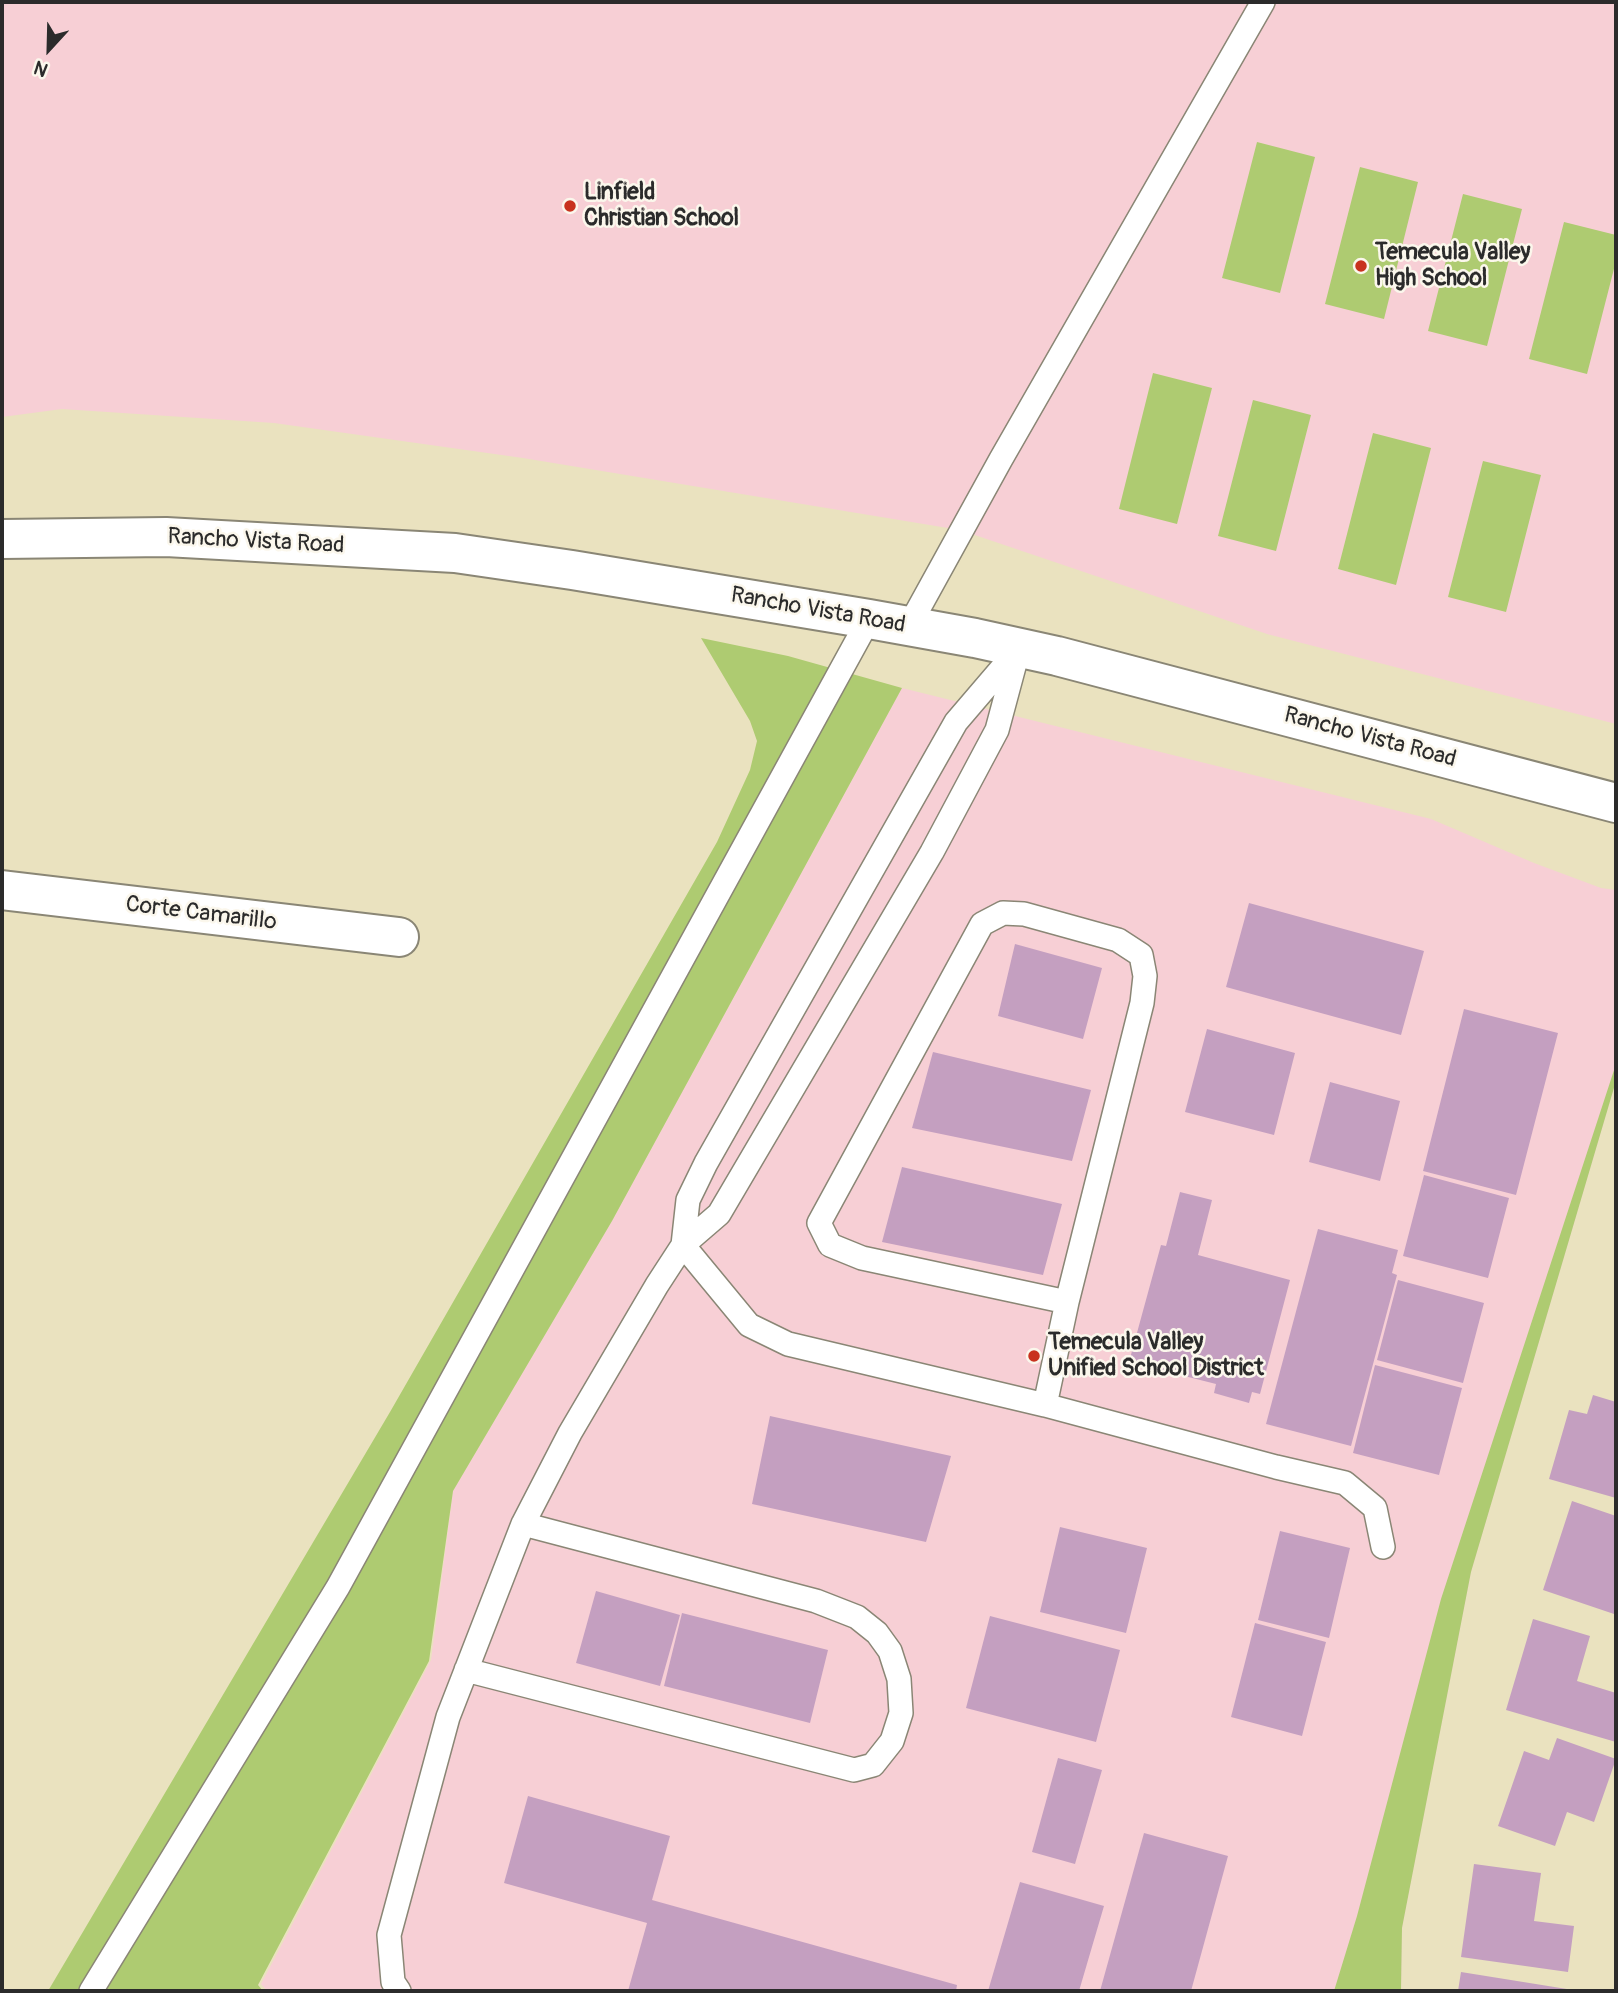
<!DOCTYPE html>
<html>
<head>
<meta charset="utf-8">
<style>
	body { margin:0 }
	#map { position:relative; width:1618px; height:1993px; overflow:hidden; background:#eae2bf; font-family:Pangolin,sans-serif }
	canvas { display:block }
	.frame { position:absolute; inset:0; border:4px solid #2b2b2b; pointer-events:none }
	.north { position:absolute; left:14px; top:14px; width:70px; height:70px; -webkit-text-stroke:5px #fbf7ec; paint-order:stroke; rotate:202deg; font-size:19px; font-weight:700; line-height:28px; text-align:center; color:#2b2b2b }
	.north::after { content:''; display:block; margin:auto; width:24px; height:32px; background:#2b2b2b; clip-path:polygon(50% 0,100% 100%,50% 72%,0 100%) }
</style>
</head>
<body>
<div id="map">
<canvas width="1618" height="1993"></canvas>
<div class="frame"></div>
<div class="north">N</div>
</div>
<script>
const g = document.querySelector('canvas').getContext('2d');
g.lineJoin = 'round';
function fill(path, color) { g.fillStyle = color; g.fill(path, 'evenodd'); }
const poly = rows => new Path2D(rows.map(r => 'M' + r).join(''));
function stroke(path, color, width, dash) { g.strokeStyle = color; g.lineWidth = width; g.lineCap = dash ? 'butt' : 'round'; g.setLineDash(dash || []); g.stroke(path); }
function label(font, color, halo, rows, align = 'center') {
  g.font = font + ' Pangolin,sans-serif'; g.lineWidth = 5; g.setLineDash([]); g.textBaseline = 'middle'; g.strokeStyle = halo; g.fillStyle = color; for (const [text, x, y, turn = 0] of rows) {
    g.save(); g.translate(x, y); g.rotate((+turn || 0) * Math.PI / 180); g.textAlign = isNaN(turn) ? turn : align; if (halo) g.strokeText(text, 0, 0); g.fillText(text, 0, 0); g.restore();
  }
}
fill(poly([
	[2,2,1616,2,1616,724,1267,634,960,530,523,458,274,423,62,409,2,417],
	[902,688,1431,819,1534,863,1601,888,1616,890,1616,1081,1471,1572,1402,1928,1401,1991,267,1991,261,1984,431,1660,453,1491,612,1221]
]), '#f7cfd5');
fill(poly([
	[1257,142,1315,157,1280,293,1222,278],
	[1360,167,1418,182,1384,319,1325,304],
	[1463,194,1522,209,1487,346,1428,331],
	[1564,222,1616,235,1616,261,1587,374,1529,359],
	[1153,373,1212,388,1177,524,1119,509],
	[1253,400,1311,415,1276,551,1218,536],
	[1373,433,1431,448,1396,585,1338,569],
	[1483,461,1541,475,1506,612,1448,597],
	[701,638,788,656,902,688,612,1221,453,1491,429,1661,258,1985,263,1991,48,1991,390,1412,717,842,750,770,757,741,750,721],
	[1616,1064,1616,1081,1471,1572,1402,1928,1401,1991,1334,1991,1357,1916,1441,1599]
]), '#aecb71');
fill(poly([
	[1249,903,1424,951,1401,1035,1226,987],
	[1015,944,1102,968,1083,1039,998,1016],
	[1464,1009,1558,1033,1516,1195,1423,1171],
	[1207,1029,1295,1053,1274,1135,1185,1112],
	[933,1052,1091,1090,1072,1161,912,1128],
	[1330,1082,1400,1101,1380,1181,1309,1162],
	[902,1167,1062,1204,1043,1275,882,1242],
	[1424,1175,1509,1198,1488,1278,1403,1256],
	[1180,1192,1212,1200,1198,1255,1290,1280,1260,1394,1252,1392,1249,1403,1214,1393,1216,1384,1129,1362,1161,1245,1166,1246],
	[1318,1229,1398,1250,1392,1273,1397,1275,1351,1446,1266,1424],
	[1398,1280,1484,1303,1463,1383,1377,1360],
	[1375,1365,1462,1388,1439,1475,1353,1453],
	[1593,1395,1616,1402,1616,1498,1549,1479,1569,1410,1587,1414],
	[770,1416,951,1456,926,1542,752,1504],
	[1572,1501,1616,1516,1616,1606,1614,1614,1543,1590],
	[1060,1527,1147,1548,1126,1633,1040,1612],
	[1280,1531,1350,1548,1329,1638,1258,1620],
	[596,1591,680,1615,660,1686,576,1663],
	[682,1613,828,1650,810,1723,664,1686],
	[990,1616,1120,1650,1096,1742,966,1708],
	[1533,1619,1590,1636,1577,1681,1616,1693,1616,1742,1506,1710],
	[1255,1623,1326,1642,1302,1736,1231,1717],
	[1557,1738,1616,1759,1594,1822,1567,1812,1555,1846,1498,1826,1524,1751,1549,1760],
	[1058,1758,1102,1770,1075,1864,1032,1852],
	[528,1796,670,1836,652,1900,957,1985,956,1991,628,1991,647,1923,504,1883],
	[1144,1833,1228,1856,1191,1991,1100,1991],
	[1474,1864,1541,1873,1534,1921,1574,1926,1568,1972,1461,1957],
	[1020,1882,1104,1906,1079,1991,988,1991],
	[1461,1972,1573,1990,1573,1991,1458,1991]
]), '#c49fc0');
const service = poly([
	[909,626,1001,459,1263,2],
	[1015,653,956,722,706,1163,688,1200,683,1245,749,1325,788,1344,1045,1405,1276,1467,1345,1483,1375,1508,1383,1547],
	[1045,1405,1067,1302,1142,1003,1145,976,1141,955,1118,940,1024,914,1003,913,982,924,819,1223,830,1245,862,1258,1067,1302],
	[466,1670,854,1770,873,1765,892,1741,901,1713,899,1679,890,1651,877,1633,857,1617,816,1601,523,1524],
	[91,1991,338,1587,869,619],
	[399,1991,393,1982,389,1935,448,1717,523,1524,570,1433,657,1285,683,1245,719,1214,932,852,997,730,1019,648]
]);
const minor = poly([
	[2,890,399,937]
]);
const secondary = poly([
	[2,539,166,537,455,553,572,570,869,619,975,638,1057,656,1616,803]
]);
stroke(service, '#8a8675', 26);
stroke(minor, '#8a8675', 42);
stroke(secondary, '#8a8675', 42);
stroke(service, '#fff', 23);
stroke(minor, '#fff', 38);
stroke(secondary, '#fff', 38);
for (const [x, y, r, color] of [
	[570,206,7,"#c8321e"],
	[1361,266,7,"#c8321e"],
	[1034,1356,7,"#c8321e"]
]) { const dot = new Path2D(); dot.arc(x, y, r, 0, 2 * Math.PI); g.fillStyle = color; g.fill(dot); stroke(dot, '#fbf7ec', 2.5); }
label('bold 23px', '#2b2b2b', '#fbf7ec', [
	["Linfield",584,193],
	["Christian School",584,219],
	["Temecula Valley",1375,253],
	["High School",1375,279],
	["Temecula Valley",1048,1343],
	["Unified School District",1048,1369]
], 'left');
label('23px', '#2b2b2b', '#fbf7ec', [
	["Rancho Vista Road",256,542,3],
	["Rancho Vista Road",818,611,10],
	["Rancho Vista Road",1370,738,15],
	["Corte Camarillo",201,914,7]
]);
</script>
</body>
</html>
